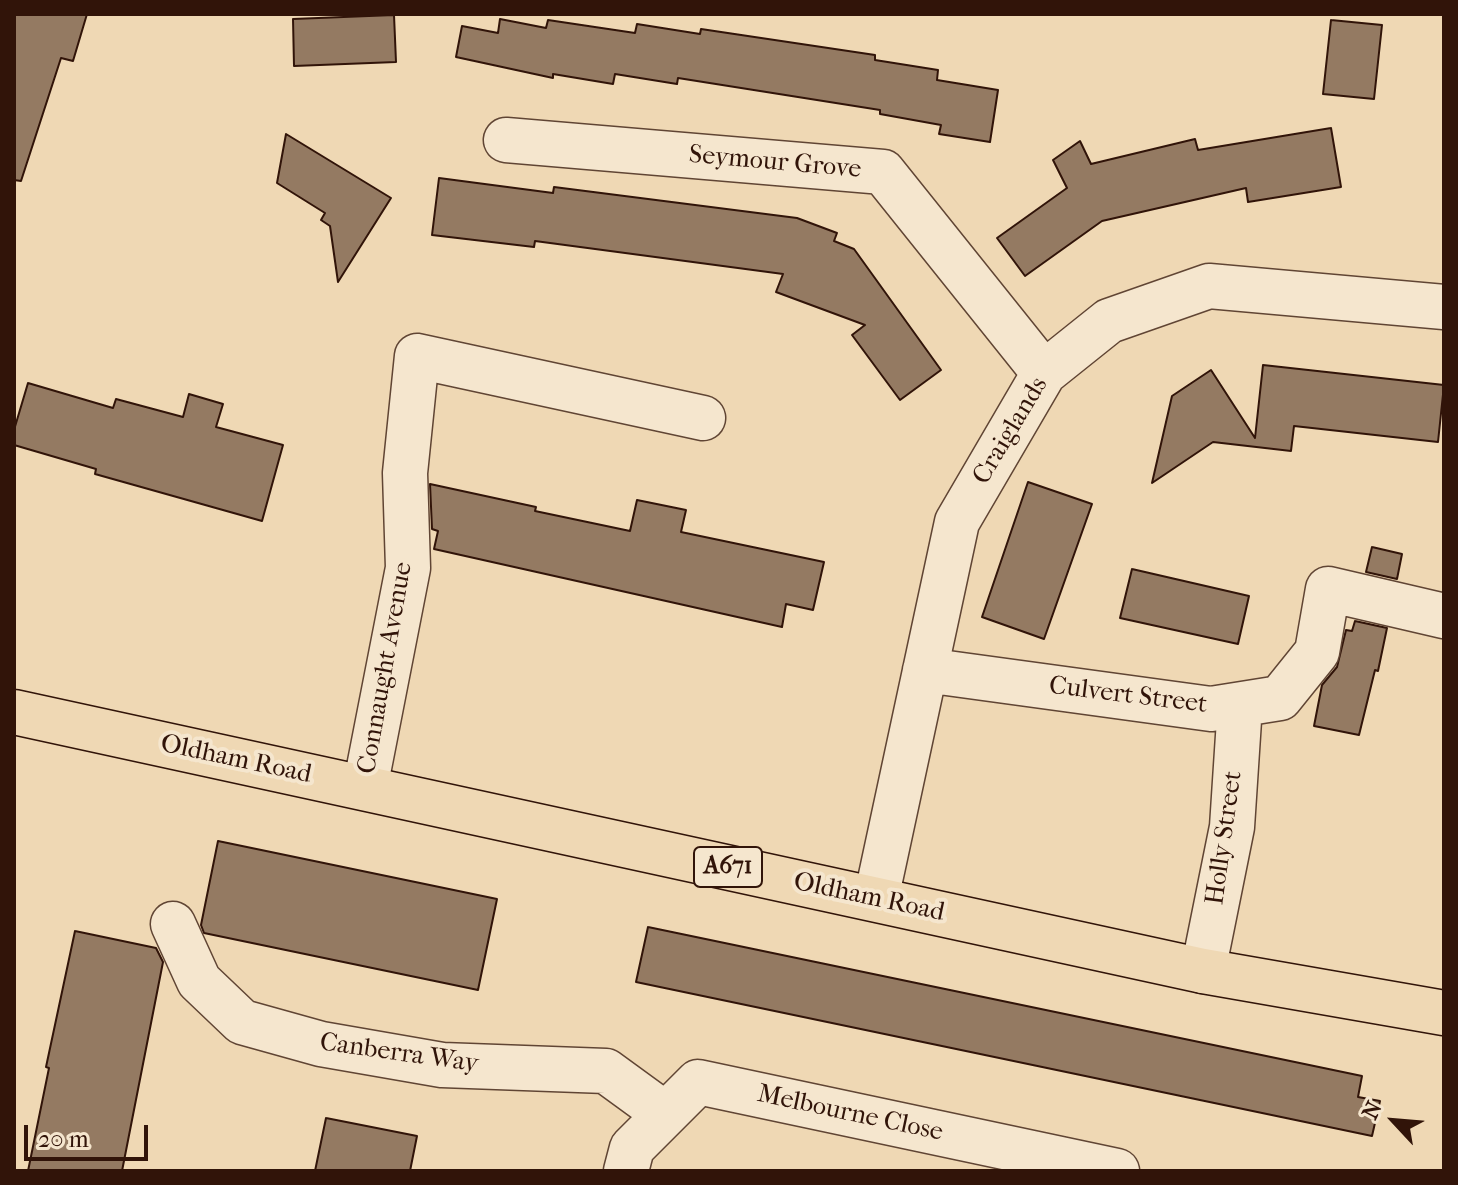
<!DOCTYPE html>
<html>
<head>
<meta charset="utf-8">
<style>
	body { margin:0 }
	#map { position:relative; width:1458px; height:1185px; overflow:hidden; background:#efd8b4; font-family:"IM FELL French Canon",serif }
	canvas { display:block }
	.frame { position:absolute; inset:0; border:16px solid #311409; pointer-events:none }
	.north { position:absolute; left:1354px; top:1081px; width:80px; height:80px; -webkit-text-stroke:6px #f5e6ce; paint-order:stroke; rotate:296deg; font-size:22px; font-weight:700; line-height:32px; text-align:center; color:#311409 }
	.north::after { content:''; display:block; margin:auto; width:28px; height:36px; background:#311409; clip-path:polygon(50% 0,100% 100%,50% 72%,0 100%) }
	.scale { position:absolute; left:24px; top:1125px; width:124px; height:36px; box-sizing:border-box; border:4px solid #311409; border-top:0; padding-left:10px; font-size:24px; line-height:28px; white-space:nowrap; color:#311409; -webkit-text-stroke:6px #f5e6ce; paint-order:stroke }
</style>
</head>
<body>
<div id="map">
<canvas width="1458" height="1185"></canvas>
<div class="frame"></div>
<div class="north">N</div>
<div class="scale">20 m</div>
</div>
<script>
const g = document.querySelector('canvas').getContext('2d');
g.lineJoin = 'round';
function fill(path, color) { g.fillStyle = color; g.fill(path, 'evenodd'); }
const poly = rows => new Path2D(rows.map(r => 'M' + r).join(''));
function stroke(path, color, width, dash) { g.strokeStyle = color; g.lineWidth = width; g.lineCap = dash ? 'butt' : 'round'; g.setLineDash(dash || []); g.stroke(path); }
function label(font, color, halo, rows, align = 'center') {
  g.font = font + ' "IM FELL French Canon",serif'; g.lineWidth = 8; g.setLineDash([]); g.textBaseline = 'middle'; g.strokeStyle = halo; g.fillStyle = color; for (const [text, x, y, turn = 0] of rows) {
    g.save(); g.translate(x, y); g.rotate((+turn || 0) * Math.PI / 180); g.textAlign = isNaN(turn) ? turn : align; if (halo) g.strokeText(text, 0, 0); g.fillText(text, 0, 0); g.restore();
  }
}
const building = poly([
	[14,14,87,14,73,61,61,58,21,181,14,180,14,14],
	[394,15,396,62,294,66,293,19,394,15],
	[500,19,546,28,548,20,635,33,637,24,700,34,701,29,875,55,875,60,938,70,937,80,998,90,990,142,939,134,941,125,880,114,880,110,678,78,677,84,615,74,613,84,553,74,553,78,456,57,462,26,498,33,500,19],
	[1331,20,1382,25,1374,99,1323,94,1331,20],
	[1331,128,1341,187,1248,202,1246,188,1102,221,1025,276,997,238,1067,188,1053,160,1080,141,1091,164,1195,139,1198,150,1331,128],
	[286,134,391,198,338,282,330,226,321,220,325,213,277,183,286,134],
	[439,178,553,193,554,187,797,218,837,233,834,241,854,249,941,370,900,400,852,335,865,325,776,292,783,274,535,241,534,247,432,235,439,178],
	[1263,365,1444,385,1438,442,1294,426,1291,451,1213,442,1152,483,1172,396,1211,370,1255,438,1263,365],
	[28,383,113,408,116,399,183,417,189,394,223,404,216,427,283,445,262,521,95,474,96,469,14,445,14,430,28,383],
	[1028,482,1092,504,1044,639,982,617,1028,482],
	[430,484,536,507,535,511,630,531,637,500,686,510,681,532,824,562,813,610,786,604,782,627,434,549,438,531,432,529,430,484],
	[1372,547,1402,554,1397,579,1366,572,1372,547],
	[1132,569,1249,596,1238,644,1120,618,1132,569],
	[1355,621,1387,628,1378,671,1375,670,1359,735,1314,726,1322,685,1337,667,1346,630,1352,631,1355,621],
	[218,841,497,899,478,990,204,933,201,925,218,841],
	[648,927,1362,1076,1358,1097,1380,1101,1372,1136,636,982,648,927],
	[75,931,156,948,163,962,122,1171,28,1171,49,1068,46,1067,75,931],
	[326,1118,417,1136,410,1171,315,1171,326,1118]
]);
fill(building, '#947a62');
stroke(building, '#311409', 2);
const minor = poly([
	[506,140,883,172,1044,373],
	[925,670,1211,709,1280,698,1317,652,1328,589,1444,616],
	[365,788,408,568,405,473,417,356,703,418],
	[876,899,957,522,1044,373,1109,321,1209,286,1444,307],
	[173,924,199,981,242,1022,321,1044,442,1065,606,1071,665,1114],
	[1203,971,1232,827,1240,705],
	[626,1171,632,1148,698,1082,1117,1171]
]);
const major = poly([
	[14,712,1203,971,1444,1013]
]);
stroke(minor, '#604534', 47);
stroke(major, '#311409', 47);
stroke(minor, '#f5e6ce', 44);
stroke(major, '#efd8b4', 44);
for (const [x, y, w] of [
	[728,867,68]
]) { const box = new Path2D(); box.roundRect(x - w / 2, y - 20, w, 40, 6); g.fillStyle = '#f5e6ce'; g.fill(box); stroke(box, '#311409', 2); }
label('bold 24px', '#311409', null, [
	["A671",728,867]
]);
label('26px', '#311409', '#f5e6ce', [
	["Seymour Grove",775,163,5],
	["Craiglands",1011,431,-59],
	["Connaught Avenue",386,668,-80],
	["Culvert Street",1128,696,7],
	["Oldham Road",236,760,12],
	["Holly Street",1225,838,-82],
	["Oldham Road",869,898,12],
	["Canberra Way",399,1054,8],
	["Melbourne Close",850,1114,12]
]);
</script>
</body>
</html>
